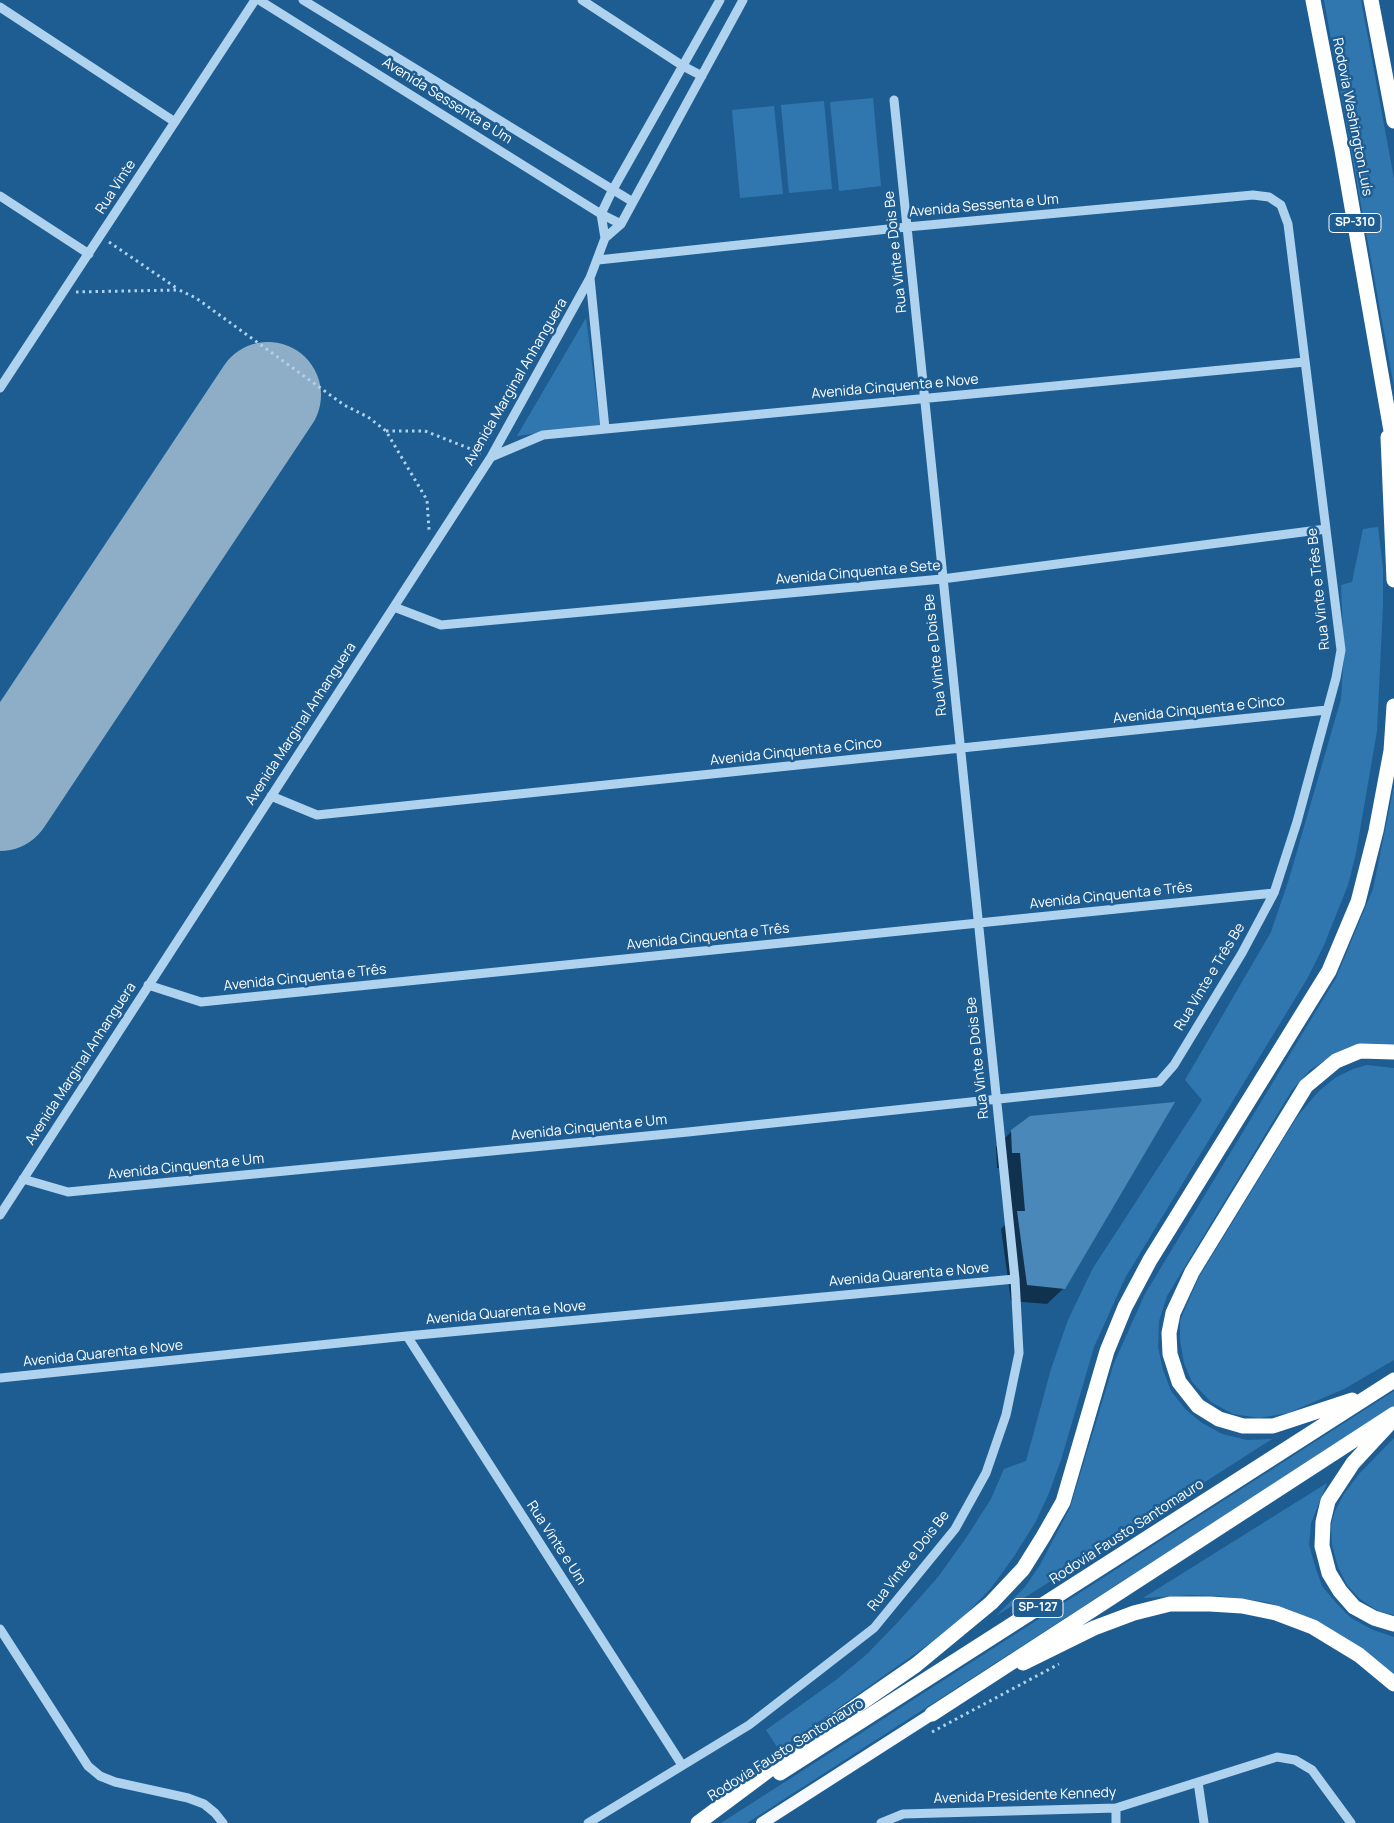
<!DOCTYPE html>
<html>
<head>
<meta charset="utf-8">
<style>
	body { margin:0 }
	canvas { display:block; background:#1e5d92 }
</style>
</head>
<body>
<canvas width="1394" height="1823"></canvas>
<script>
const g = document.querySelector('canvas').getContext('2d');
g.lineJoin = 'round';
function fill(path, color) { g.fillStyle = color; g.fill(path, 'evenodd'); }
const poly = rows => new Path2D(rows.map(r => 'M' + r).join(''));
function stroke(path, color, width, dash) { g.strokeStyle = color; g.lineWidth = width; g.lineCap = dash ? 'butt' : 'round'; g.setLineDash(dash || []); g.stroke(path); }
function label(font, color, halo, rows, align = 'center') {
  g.font = font + ' Manrope,sans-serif'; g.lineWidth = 5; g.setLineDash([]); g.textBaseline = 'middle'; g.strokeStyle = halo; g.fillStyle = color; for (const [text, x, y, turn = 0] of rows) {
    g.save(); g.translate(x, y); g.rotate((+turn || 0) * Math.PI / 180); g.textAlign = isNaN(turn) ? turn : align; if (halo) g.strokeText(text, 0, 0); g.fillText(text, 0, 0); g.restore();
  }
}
fill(poly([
	[1324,0,1361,0,1394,179,1394,387],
	[873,98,881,186,839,191,830,102],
	[824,101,832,189,789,193,781,105],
	[774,106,783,194,740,198,732,110],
	[586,318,600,425,517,436],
	[1378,527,1383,569,1383,604,1377,731,1356,853,1348,885,1324,945,1307,979,1125,1278,1094,1347,1061,1460,1049,1493,1036,1521,1015,1555,991,1588,967,1613,933,1641,779,1750,766,1730,836,1680,867,1654,899,1621,938,1577,966,1538,991,1499,1004,1469,1026,1461,1051,1369,1068,1320,1093,1268,1202,1100,1185,1080,1271,932,1289,879,1341,699,1344,654,1341,585,1352,582,1363,529],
	[1394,786,1394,1046,1329,1058,1310,1070,1292,1090,1167,1296,1159,1321,1158,1347,1163,1370,1171,1391,1185,1409,1202,1423,1222,1434,1247,1440,1272,1439,996,1616,1025,1587,1040,1565,1070,1508,1114,1363,1145,1294,1336,978,1373,889],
	[1367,1065,1394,1068,1394,1360,1344,1389,1288,1413,1259,1418,1233,1414,1211,1402,1192,1382,1184,1363,1180,1340,1180,1321,1188,1302,1199,1277,1297,1117,1318,1092,1335,1078,1353,1069],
	[1394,1391,1394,1406,747,1823,721,1823],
	[1394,1438,1394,1615,1378,1611,1360,1599,1347,1585,1338,1567,1332,1545,1331,1526,1335,1511,1344,1494,1359,1474],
	[1327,1483,1311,1523,1309,1545,1315,1566,1322,1586,1337,1604,1351,1618,1373,1630,1394,1637,1394,1678,1312,1620,1288,1609,1266,1602,1220,1596,1192,1595,1143,1598]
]), '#3177af');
fill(poly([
	[1031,1118,1064,1288,1047,1304,1011,1301,1001,1229,1009,1221,1005,1168,997,1168,996,1147,1012,1131]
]), '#0007');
stroke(poly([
	[0,798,268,395]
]), '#8eaec8', 106);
fill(poly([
	[1175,1102,1065,1289,1027,1285,1017,1211,1025,1211,1020,1153,1012,1153,1011,1130,1030,1116]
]), '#4a88ba');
stroke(poly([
	[109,242,178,289],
	[76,292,179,290,196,298,344,405,368,417,386,431,427,500,429,530],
	[386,431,425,431,481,453],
	[932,1732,1059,1664]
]), '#afd2ee', 3, [2.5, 4]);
stroke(poly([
	[259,0,601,214,621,224],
	[303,0,633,202],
	[582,0,683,66,702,76],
	[0,7,175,122],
	[0,196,89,254],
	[605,238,621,224,743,0],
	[590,278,605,429],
	[0,388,255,0],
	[491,457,543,435,1305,362],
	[394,607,441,625,942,579,1326,529],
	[271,796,317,815,1327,710],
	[148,985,201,1002,1274,893],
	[23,1179,68,1192,688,1132,1159,1082,1174,1065,1242,953,1274,893,1297,822,1336,678,1341,650,1288,224,1281,205,1269,197,1253,195,907,227,598,260],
	[0,1215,491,457,590,278,605,238,601,214,612,191,720,0],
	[407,1336,682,1765],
	[0,1378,407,1336,1015,1279],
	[0,1629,88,1766,100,1776,115,1782,188,1798,204,1804,215,1813,223,1823],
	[1198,1782,1204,1823],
	[1116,1808,1116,1823],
	[588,1823,749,1725,874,1628,955,1529,986,1473,1006,1415,1019,1353,1015,1279,894,100],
	[881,1823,903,1814,1116,1808,1277,1757,1295,1760,1312,1770,1351,1823]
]), '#afd2ee', 9);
stroke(poly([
	[762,1823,932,1714]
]), '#f6faff', 12);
stroke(poly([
	[1313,0,1342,150,1394,448],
	[1371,0,1394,121],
	[1388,437,1394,580],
	[1352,1400,1273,1426,1243,1426,1219,1419,1198,1406,1179,1382,1170,1354,1169,1333,1173,1313,1192,1272,1306,1086,1336,1061,1360,1051,1394,1052],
	[1389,1424,1353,1463,1328,1501,1323,1522,1322,1546,1329,1573,1340,1591,1354,1607,1374,1618,1394,1624],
	[1023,1663,1094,1628,1134,1613,1170,1604,1210,1604,1242,1606,1276,1613,1313,1627,1359,1655,1394,1684],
	[932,1714,1394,1414],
	[780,1773,1394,1380],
	[698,1823,832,1723,916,1665,991,1603,1023,1569,1043,1537,1063,1502,1107,1351,1125,1307,1150,1260,1329,971,1358,902,1376,831,1391,751,1394,706]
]), '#fff', 15);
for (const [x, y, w] of [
	[1355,223,52],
	[1038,1608,50]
]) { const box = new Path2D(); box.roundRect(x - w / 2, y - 9.5, w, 19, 4); g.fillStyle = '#1e5d92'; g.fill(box); stroke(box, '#fff', 1); }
label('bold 12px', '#fff', null, [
	["SP-310",1355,223],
	["SP-127",1038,1608]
]);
label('14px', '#fff', '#1e5d92', [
	["Avenida Sessenta e Um",447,101,32],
	["Rodovia Washington Luís",1352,117,79],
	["Rua Vinte",116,187,-57],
	["Avenida Sessenta e Um",984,206,-5],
	["Rua Vinte e Dois Be",896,252,-96],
	["Avenida Marginal Anhanguera",516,382,-60],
	["Avenida Cinquenta e Nove",895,387,-5],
	["Avenida Cinquenta e Sete",858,573,-5],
	["Rua Vinte e Três Be",1319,589,-96],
	["Rua Vinte e Dois Be",936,655,-96],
	["Avenida Cinquenta e Cinco",1199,710,-6],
	["Avenida Marginal Anhanguera",301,724,-57],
	["Avenida Cinquenta e Cinco",796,752,-6],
	["Avenida Cinquenta e Três",1111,896,-6],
	["Avenida Cinquenta e Três",708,937,-6],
	["Rua Vinte e Três Be",1210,977,-59],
	["Avenida Cinquenta e Três",305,978,-6],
	["Rua Vinte e Dois Be",978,1058,-96],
	["Avenida Marginal Anhanguera",81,1064,-57],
	["Avenida Cinquenta e Um",589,1128,-6],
	["Avenida Cinquenta e Um",186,1167,-6],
	["Avenida Quarenta e Nove",909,1275,-5],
	["Avenida Quarenta e Nove",506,1313,-5],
	["Avenida Quarenta e Nove",103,1354,-6],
	["Rodovia Fausto Santomauro",1127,1532,-33],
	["Rua Vinte e Um",556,1543,57],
	["Rua Vinte e Dois Be",909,1561,-52],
	["Rodovia Fausto Santomauro",786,1750,-32],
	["Avenida Presidente Kennedy",1025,1796,-2]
]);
</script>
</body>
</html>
